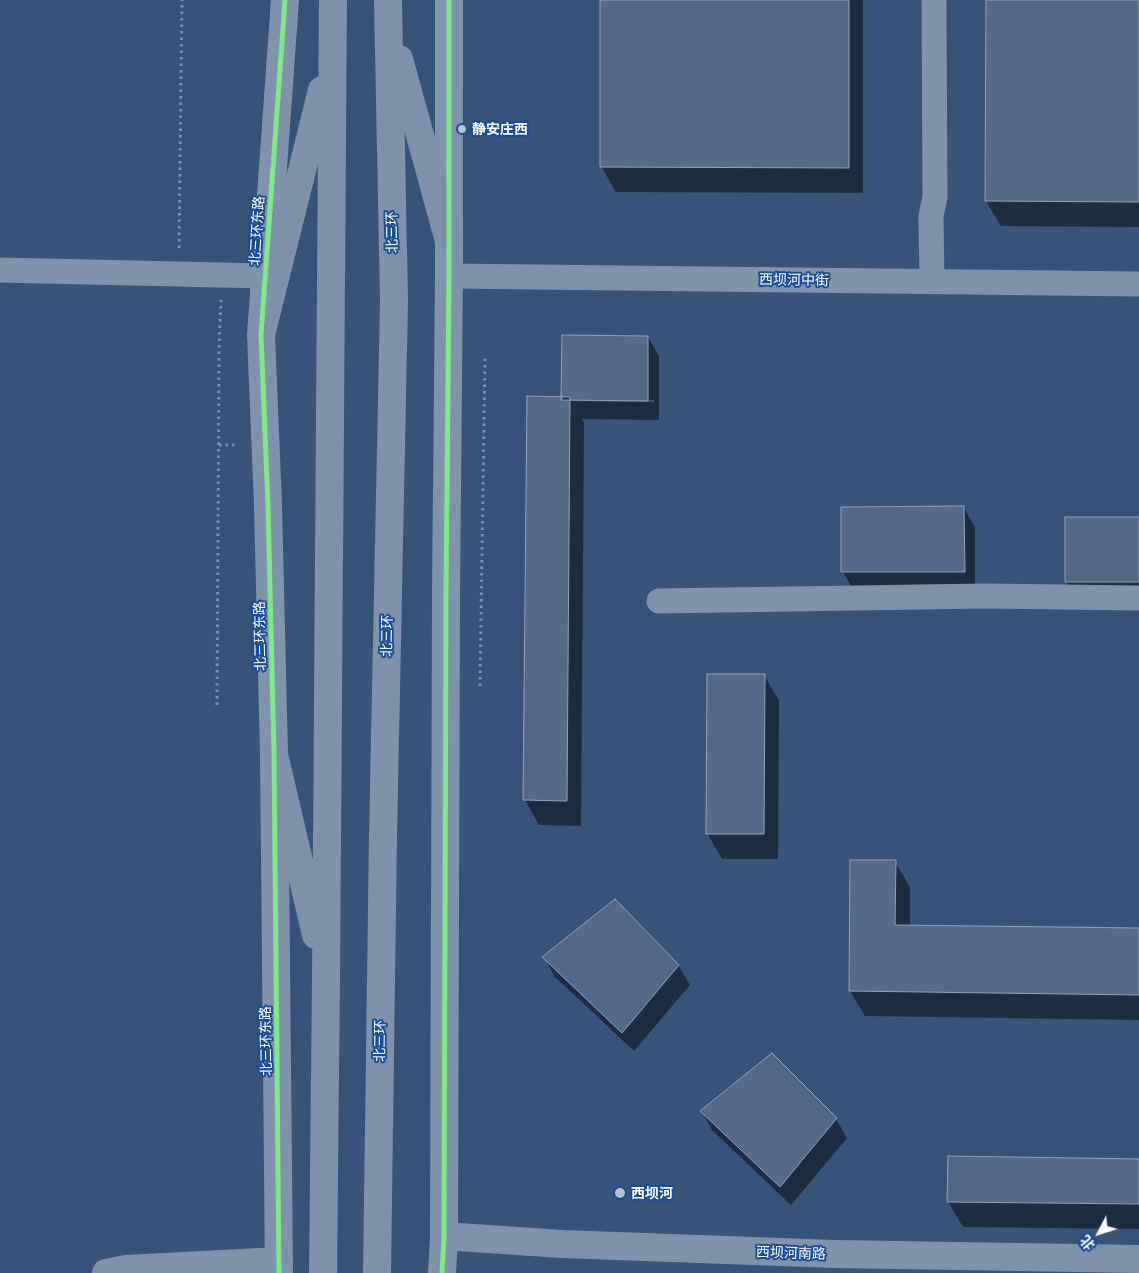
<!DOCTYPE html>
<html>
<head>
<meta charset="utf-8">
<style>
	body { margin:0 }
	#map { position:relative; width:1139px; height:1273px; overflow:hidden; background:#36537a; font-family:Ubuntu,"Noto Sans SC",sans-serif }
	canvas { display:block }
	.north { position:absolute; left:1074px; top:1208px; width:50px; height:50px; -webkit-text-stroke:4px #194e97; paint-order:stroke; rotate:230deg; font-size:14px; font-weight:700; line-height:20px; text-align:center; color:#fff }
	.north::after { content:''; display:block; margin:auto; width:18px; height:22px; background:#fff; clip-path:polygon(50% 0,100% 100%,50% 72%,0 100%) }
</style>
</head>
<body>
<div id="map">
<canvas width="1139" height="1273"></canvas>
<div class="north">北</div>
</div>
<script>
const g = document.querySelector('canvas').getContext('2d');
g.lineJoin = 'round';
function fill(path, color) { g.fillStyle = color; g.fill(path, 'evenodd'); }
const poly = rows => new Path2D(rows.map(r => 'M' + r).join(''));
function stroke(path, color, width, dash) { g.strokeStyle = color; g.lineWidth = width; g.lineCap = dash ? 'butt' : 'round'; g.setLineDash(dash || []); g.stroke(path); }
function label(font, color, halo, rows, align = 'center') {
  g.font = font + ' Ubuntu,"Noto Sans SC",sans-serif'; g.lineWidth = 4; g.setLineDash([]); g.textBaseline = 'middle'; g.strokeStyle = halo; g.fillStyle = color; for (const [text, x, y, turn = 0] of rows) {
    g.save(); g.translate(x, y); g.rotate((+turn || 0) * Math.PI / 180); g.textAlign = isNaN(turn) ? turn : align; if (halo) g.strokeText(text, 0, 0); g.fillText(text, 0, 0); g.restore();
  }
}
fill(poly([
	[601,0,863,0,863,193,616,192,601,166],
	[988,0,1139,0,1139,227,1001,226,986,201],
	[648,337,659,356,659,420,582,419,584,423,581,826,539,825,525,800,563,398],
	[572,399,654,400,654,402,572,401],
	[964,508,975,527,975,591,854,591,843,572],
	[1066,518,1139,518,1139,601,1077,601,1066,582],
	[764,675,779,701,778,859,722,859,707,833],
	[895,862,910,887,910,926,1139,929,1139,1020,865,1016,850,991],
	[544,957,678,965,690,985,634,1051,555,977],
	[701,1111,836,1119,847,1138,791,1205,712,1130],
	[1139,1160,1139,1229,963,1227,948,1202]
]), '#0007');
const building = poly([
	[600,0,849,0,849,168,600,167,600,0],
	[986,0,1139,0,1139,202,985,201,986,0],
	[562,335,648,336,648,401,561,400,562,335],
	[527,396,570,397,567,801,523,800,527,396],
	[964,506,965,572,841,572,841,507,964,506],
	[1065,517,1139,517,1139,582,1065,582,1065,517],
	[707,674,765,674,764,834,706,834,707,674],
	[850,860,896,860,895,925,1139,928,1139,995,849,991,850,860],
	[615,899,679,965,622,1033,542,957,615,899],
	[772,1053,837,1118,780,1187,700,1111,772,1053],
	[948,1156,1139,1159,1139,1204,947,1202,948,1156]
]);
fill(building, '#536a89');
stroke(building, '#94a4ba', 1);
stroke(poly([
	[179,248,182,0],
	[219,445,238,445],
	[480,686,485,358],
	[217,705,219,348,221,300]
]), '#8093ad', 3, [2.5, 4]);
stroke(poly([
	[0,270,265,276],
	[449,276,1139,284],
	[932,282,931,216,935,197,934,0],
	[659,601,985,596,1139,598]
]), '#8093ad', 25);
stroke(poly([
	[444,1236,562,1244,835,1254,1139,1259],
	[106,1273,126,1269,279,1261],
	[279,1273,274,754,268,505,261,335,285,0],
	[442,1273,444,1236,446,595,449,276,449,0]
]), '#8093ad', 28);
stroke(poly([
	[399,59,449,241],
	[261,335,322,90],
	[274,754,316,935],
	[323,1273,326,978,333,0],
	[377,1273,383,835,394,301,388,0]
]), '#7e92ac', 28);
stroke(poly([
	[279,1273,274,754,268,505,261,335,285,0],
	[442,1273,444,1236,446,595,449,276,449,0]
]), '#7ce984', 5);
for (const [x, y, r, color] of [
	[462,129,5,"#b9c3d0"],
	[620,1193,6,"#b9c3d0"]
]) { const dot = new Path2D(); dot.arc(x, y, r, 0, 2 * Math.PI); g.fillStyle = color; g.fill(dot); stroke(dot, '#194e97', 2); }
label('bold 14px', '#fff', '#194e97', [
	["静安庄西",472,129],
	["西坝河",631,1193]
], 'left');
label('14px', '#fff', '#194e97', [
	["北三环东路",257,231,-86],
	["北三环",392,232,-91],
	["西坝河中街",794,280,1],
	["北三环东路",260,636,-91],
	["北三环",387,636,-89],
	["北三环东路",266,1041,-91],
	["北三环",380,1041,-89],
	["西坝河南路",791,1253,2]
]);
</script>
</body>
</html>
